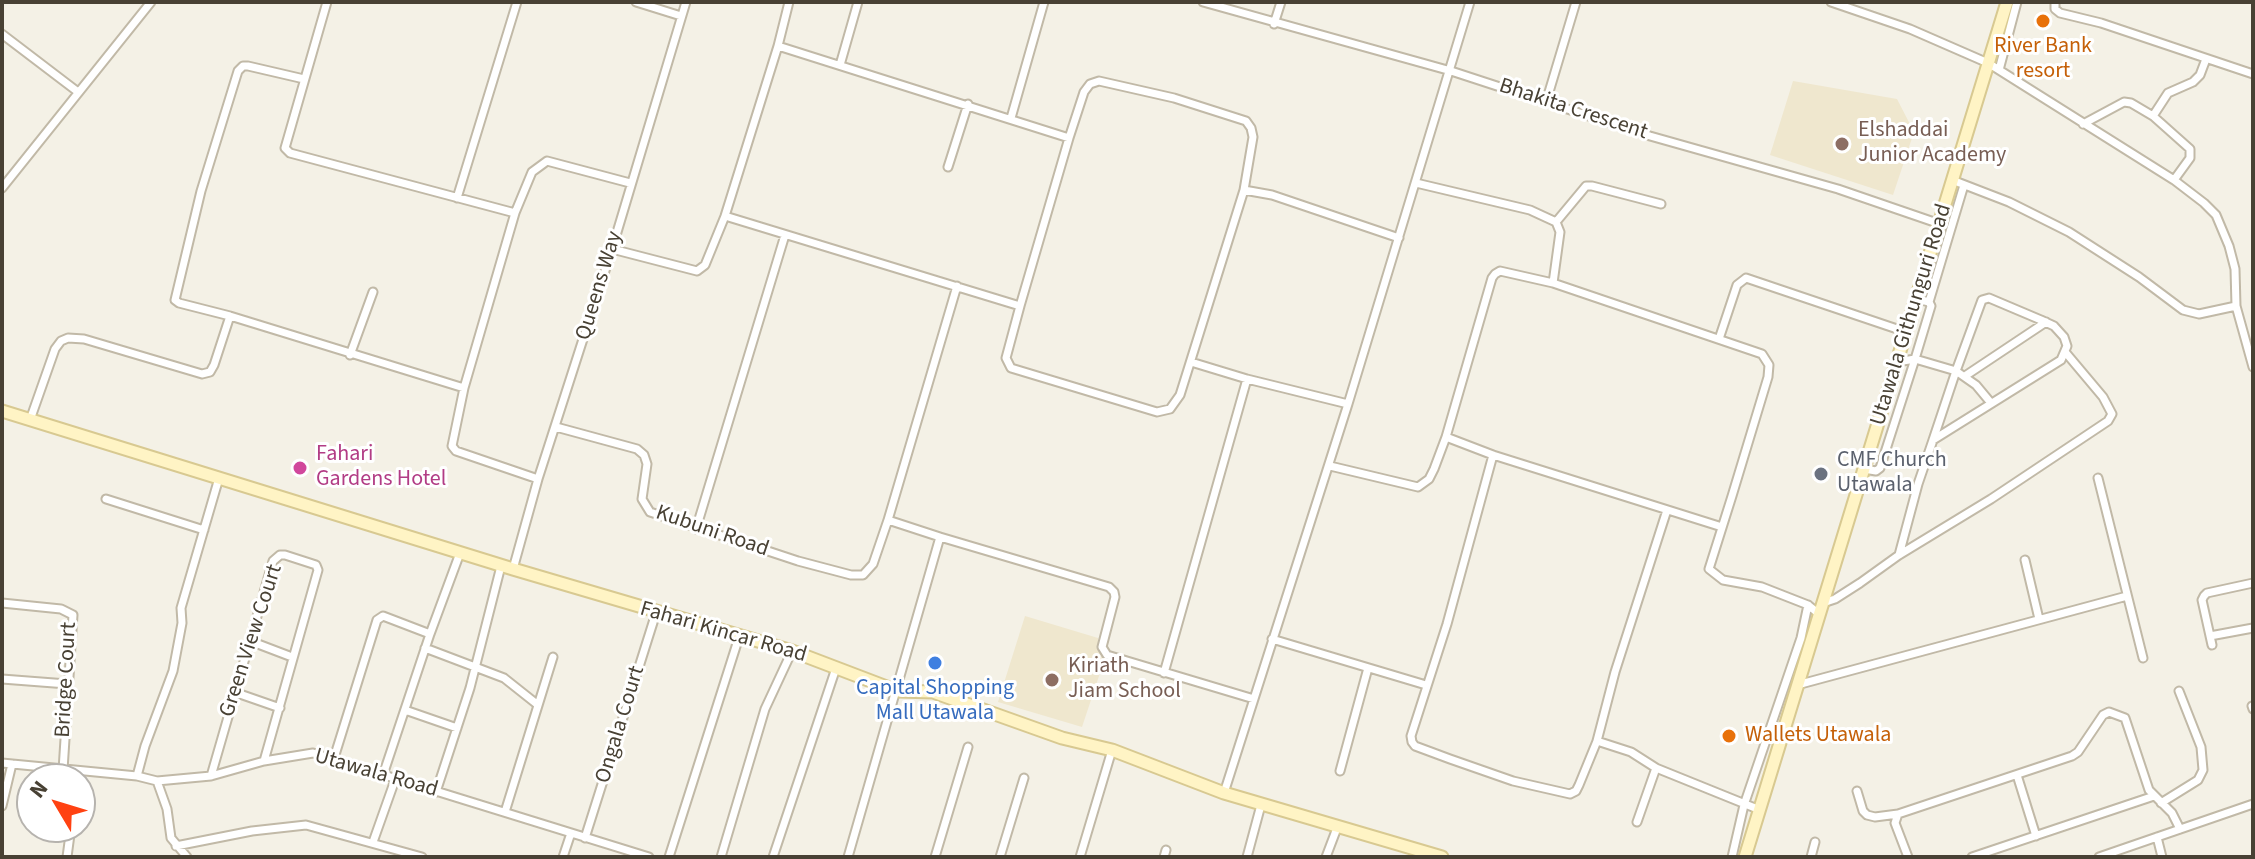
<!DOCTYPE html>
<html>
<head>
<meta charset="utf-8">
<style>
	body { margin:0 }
	#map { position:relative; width:2255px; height:859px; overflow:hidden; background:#f4f1e6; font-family:"Source Sans 3",sans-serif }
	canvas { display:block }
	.frame { position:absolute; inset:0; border:4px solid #484134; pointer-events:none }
	.north { position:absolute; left:16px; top:763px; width:80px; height:80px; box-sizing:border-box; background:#fff; border:2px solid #b6b3ae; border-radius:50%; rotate:308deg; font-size:22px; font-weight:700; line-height:32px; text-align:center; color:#484134 }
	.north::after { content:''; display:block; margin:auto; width:28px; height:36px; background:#ff4212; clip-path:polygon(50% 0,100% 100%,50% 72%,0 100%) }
</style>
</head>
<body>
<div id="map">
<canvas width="2255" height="859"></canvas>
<div class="frame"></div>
<div class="north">N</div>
</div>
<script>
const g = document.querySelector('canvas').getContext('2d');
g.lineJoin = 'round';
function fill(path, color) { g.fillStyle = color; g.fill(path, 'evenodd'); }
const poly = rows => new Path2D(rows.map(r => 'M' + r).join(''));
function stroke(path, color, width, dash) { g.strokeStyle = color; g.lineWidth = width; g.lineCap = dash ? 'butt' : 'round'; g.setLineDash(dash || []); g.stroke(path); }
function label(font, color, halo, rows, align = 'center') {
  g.font = font + ' "Source Sans 3",sans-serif'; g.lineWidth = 6; g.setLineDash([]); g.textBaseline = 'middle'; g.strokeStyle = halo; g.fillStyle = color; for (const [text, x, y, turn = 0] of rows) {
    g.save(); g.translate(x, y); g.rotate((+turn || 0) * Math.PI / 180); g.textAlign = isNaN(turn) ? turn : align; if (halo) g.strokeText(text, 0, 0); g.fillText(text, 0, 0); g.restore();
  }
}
fill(poly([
	[1793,81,1897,99,1914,132,1893,195,1770,155],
	[1025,616,1098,638,1098,648,1105,658,1082,727,998,702]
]), '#efe7ce');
const street = poly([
	[327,2,285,148,290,153,515,213],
	[636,2,681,16],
	[1203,2,1451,71,1650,136,1838,189,1940,224],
	[1831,2,1910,29,1988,63,2174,180,2204,203,2216,215,2229,246,2235,269,2236,306,2253,367],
	[2055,2,2055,9,2060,13,2101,23,2253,74],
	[1274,24,1281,2],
	[2,34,78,92],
	[778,46,789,2],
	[840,65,858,2],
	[1999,70,2017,2],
	[304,79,248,66,243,66,238,71,201,191,175,300,179,303,230,316,464,388],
	[1546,102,1576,2],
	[1011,118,1044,2],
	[2083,124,2124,102,2131,103,2153,116],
	[948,167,968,104],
	[1952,180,2009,202,2069,232,2139,277,2183,310,2199,314,2236,306],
	[2174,180,2190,158,2190,149,2153,116,2168,93,2193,82,2200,75,2206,59],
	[1416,183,1530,210,1556,222,1560,232,1553,283],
	[2,188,151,2],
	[1244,190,1272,195,1399,238],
	[457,198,517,2],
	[725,216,1020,306,1069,138,1084,92,1090,84,1099,81,1174,98,1246,121,1251,128,1253,137,1244,190,1180,395,1170,409,1157,412,1011,368,1006,358,1020,306],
	[1556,222,1586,186,1592,186,1661,204],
	[612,249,697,271,705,265,725,216,778,46,1069,138],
	[1929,302,1964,185],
	[1719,339,1737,285,1746,278,1906,332],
	[350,355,373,292],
	[1191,362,1247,379,1348,404,1224,793],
	[1897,362,1915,359,1956,371,1976,385,1991,403],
	[1965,376,2046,322],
	[1348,404,1470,2],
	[30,420,55,349,61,341,68,338,84,339,202,374,210,372,214,365,230,316],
	[556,427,637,449,644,455,647,464,642,499,650,512,798,561,851,575,863,575,873,564,888,520],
	[1493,455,1447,624,1411,736,1412,742,1415,746,1450,759,1513,781,1570,794,1576,791,1579,785,1597,741,1631,752,1656,768,1637,822],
	[1330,466,1418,487,1429,479,1434,469,1446,437],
	[1864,469,1876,471,1880,468,1915,359,1931,306,1929,302,1917,299],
	[2098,478,2143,658],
	[538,479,456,451,452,446,464,388,515,213,532,172,547,161,630,183],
	[106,499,204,530],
	[1722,527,1493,455,1446,437,1492,278,1495,274,1500,271,1553,283,1762,354,1769,365,1768,377,1732,496,1709,569,1723,580,1762,587,1808,605,1819,614],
	[696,529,785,235],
	[940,537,1109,587,1114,592,1115,597,1102,647,1107,655,1254,699],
	[1899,555,1918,484,1933,440,1956,371,1982,300,1989,298,2041,320,2054,326,2064,337,2067,346,2061,360,1933,440],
	[2025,560,2039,619],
	[513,569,538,479,612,249,686,2],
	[2,603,61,609,73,615,63,770],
	[1823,603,1835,599,1860,583,1899,555,1991,499,2108,421,2112,414,2103,397,2066,353],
	[2210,636,2253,628],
	[1272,639,1426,685],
	[250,641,292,657],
	[2212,645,2202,600,2204,596,2207,593,2253,583],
	[425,648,504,678,538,705],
	[1164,673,1247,379],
	[2,679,67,684],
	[1797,685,2127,596],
	[234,692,280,708],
	[2252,706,2253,709],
	[405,710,457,728],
	[1597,741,1615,672,1667,510],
	[334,758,377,620,383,616,430,634],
	[2,763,137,776,157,781,211,776,264,761,313,753,649,857],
	[1656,768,1760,810],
	[1340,771,1368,668],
	[383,775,430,634,460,553],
	[2017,775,2036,836],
	[137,776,145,746,173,671,182,623,181,608,219,478],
	[211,776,273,561,280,555,285,555,316,565,318,570,264,761],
	[157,781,167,809,171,838,187,857],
	[1857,791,1863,811,1867,815,1875,817,1898,814],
	[436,792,470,688,501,566],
	[2161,803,2198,780,2203,770,2201,747,2179,691],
	[2,806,12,764],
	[505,812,553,657],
	[2157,837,2162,857],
	[585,838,656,613],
	[373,842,395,780],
	[176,846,252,831,306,825,422,857],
	[67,857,71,827],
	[563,857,571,833],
	[669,857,739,637],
	[721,857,765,709,792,651],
	[773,857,836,668],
	[848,857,940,537,888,520,957,286],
	[935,857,968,747],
	[1000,857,1024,778],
	[1080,857,1112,750],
	[1164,857,1166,850],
	[1247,857,1261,805],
	[1326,857,1337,828],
	[1732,857,1744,805,1801,638,1808,605],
	[1811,857,1815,842],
	[1908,857,1895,823,1898,814,2072,756,2078,752,2103,715,2109,712,2125,718,2149,790,2172,813,2180,829],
	[1972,857,2154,796],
	[2099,857,2253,804]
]);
const secondary = poly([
	[2,411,513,569,792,651,897,691,933,692,1062,738,1112,750,1224,793,1442,857],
	[1745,857,2007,2]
]);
stroke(street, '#c1b9a7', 11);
stroke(secondary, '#d8c991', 15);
stroke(street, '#fff', 7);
stroke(secondary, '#fff4c5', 11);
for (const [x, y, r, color] of [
	[2043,21,8,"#e8710a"],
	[1842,144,8,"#8d6e63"],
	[300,468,8,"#d1479c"],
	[1821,474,8,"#6b7280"],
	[935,663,8,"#3f7fe0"],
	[1052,680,8,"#8d6e63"],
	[1729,736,8,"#e8710a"]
]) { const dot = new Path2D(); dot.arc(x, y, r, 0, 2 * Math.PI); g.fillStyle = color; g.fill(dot); stroke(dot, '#fff', 3); }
label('22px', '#c56008', '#fff', [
	["River Bank",2043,47],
	["resort",2043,72],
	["Wallets Utawala",1745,736,"left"]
]);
label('22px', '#484134', '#fff', [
	["Bhakita Crescent",1573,110,18],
	["Queens Way",600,286,-73],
	["Utawala Githunguri Road",1912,315,-73],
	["Kubuni Road",712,532,19],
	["Fahari Kincar Road",723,633,16],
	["Green View Court",252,641,-72],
	["Bridge Court",67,680,-87],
	["Ongala Court",621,725,-73],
	["Utawala Road",376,774,16]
]);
label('22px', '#785e54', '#fff', [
	["Elshaddai",1858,131],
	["Junior Academy",1858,156],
	["Kiriath",1068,667],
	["Jiam School",1068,692]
], 'left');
label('22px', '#b23c85', '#fff', [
	["Fahari",316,455],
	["Gardens Hotel",316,480]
], 'left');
label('22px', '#5b616d', '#fff', [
	["CMF Church",1837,461],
	["Utawala",1837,486]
], 'left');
label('22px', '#366cbe', '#fff', [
	["Capital Shopping",935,689],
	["Mall Utawala",935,714]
]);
</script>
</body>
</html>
